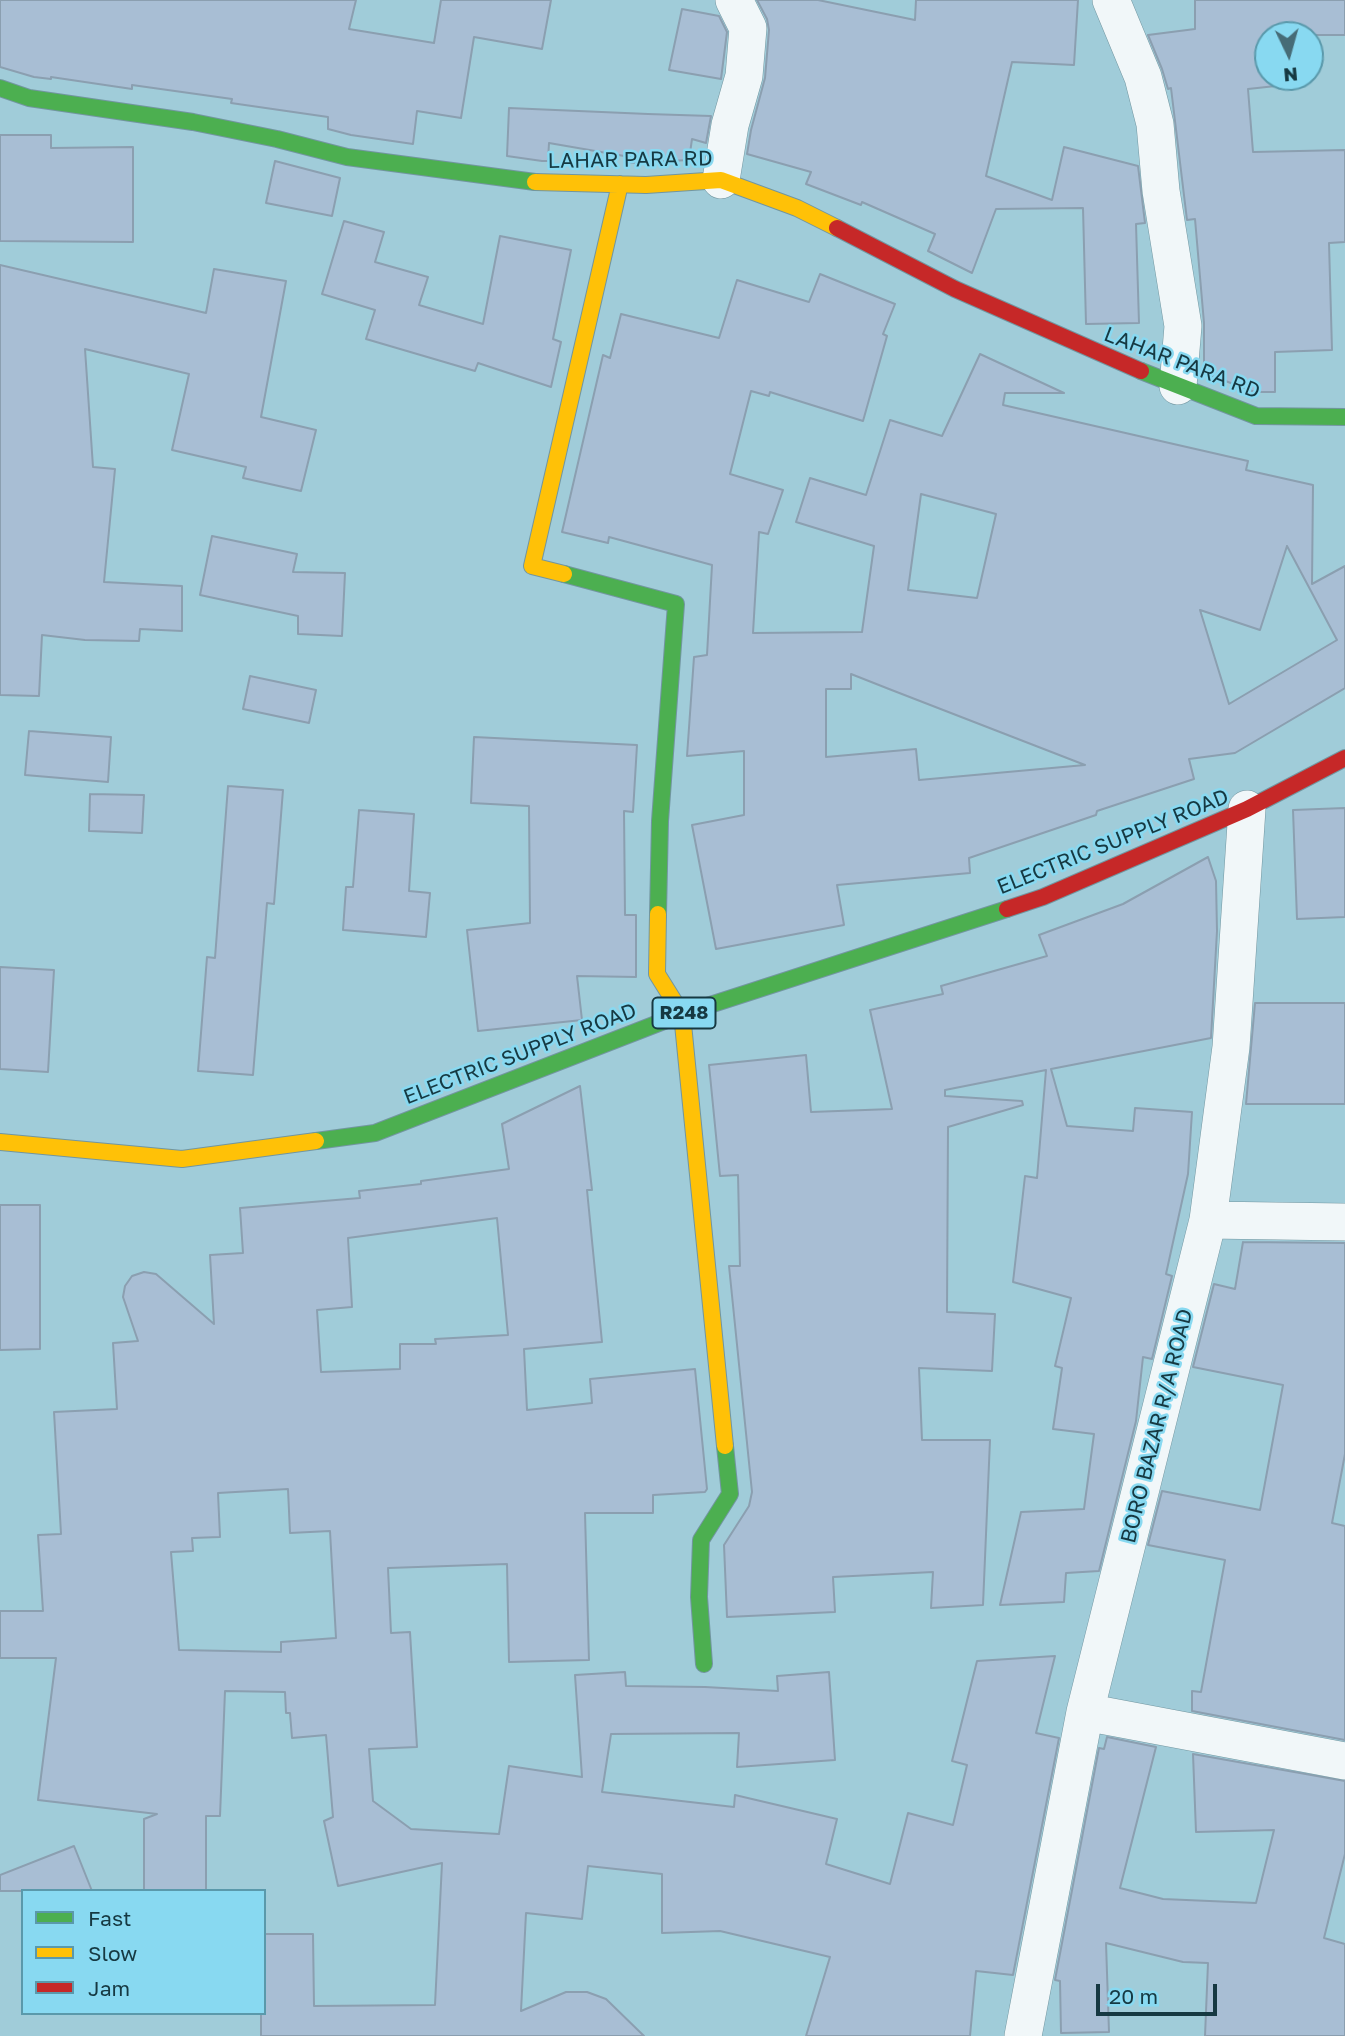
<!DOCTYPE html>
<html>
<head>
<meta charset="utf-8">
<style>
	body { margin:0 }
	#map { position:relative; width:1345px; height:2036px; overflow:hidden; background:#a0ccd9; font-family:"Golos Text",sans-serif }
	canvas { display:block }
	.legend { position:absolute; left:21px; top:1889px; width:245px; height:126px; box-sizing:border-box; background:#88d9f1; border:2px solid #5a99ab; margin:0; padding:9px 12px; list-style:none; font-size:21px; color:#163942 }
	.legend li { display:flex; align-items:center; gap:14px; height:35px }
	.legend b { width:35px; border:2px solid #5a99ab }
	.north { position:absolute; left:1254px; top:21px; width:70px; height:70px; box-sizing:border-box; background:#88d9f1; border:2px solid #5a99ab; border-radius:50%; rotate:175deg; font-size:19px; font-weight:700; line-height:28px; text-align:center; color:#163942 }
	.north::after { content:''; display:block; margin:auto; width:24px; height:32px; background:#466c77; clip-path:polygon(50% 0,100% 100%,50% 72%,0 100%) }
	.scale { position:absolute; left:1096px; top:1984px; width:121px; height:32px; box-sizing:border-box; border:4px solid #163942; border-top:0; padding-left:9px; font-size:21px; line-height:24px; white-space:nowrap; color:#163942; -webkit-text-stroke:5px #88d9f1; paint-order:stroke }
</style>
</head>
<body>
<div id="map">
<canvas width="1345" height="2036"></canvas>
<ul class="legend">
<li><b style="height:9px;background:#4caf50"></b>Fast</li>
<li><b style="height:9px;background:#ffc107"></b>Slow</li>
<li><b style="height:9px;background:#c62828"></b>Jam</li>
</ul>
<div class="north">N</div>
<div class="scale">20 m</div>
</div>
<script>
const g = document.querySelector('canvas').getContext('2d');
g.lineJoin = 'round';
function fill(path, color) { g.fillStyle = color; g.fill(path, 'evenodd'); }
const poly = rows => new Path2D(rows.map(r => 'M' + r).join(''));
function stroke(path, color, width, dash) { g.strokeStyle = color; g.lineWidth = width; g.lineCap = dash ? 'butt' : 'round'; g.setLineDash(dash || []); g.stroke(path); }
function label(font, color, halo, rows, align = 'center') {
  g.font = font + ' "Golos Text",sans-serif'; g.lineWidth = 5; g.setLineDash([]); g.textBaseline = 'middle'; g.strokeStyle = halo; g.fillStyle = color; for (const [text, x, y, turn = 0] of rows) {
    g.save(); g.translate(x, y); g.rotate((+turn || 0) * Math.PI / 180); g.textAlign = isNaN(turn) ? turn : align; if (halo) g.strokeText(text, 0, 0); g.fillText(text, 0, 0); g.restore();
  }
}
const building = poly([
	[0,0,356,0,349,29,434,43,441,0,551,0,542,49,474,37,461,118,417,111,413,144,351,135,328,129,328,117,231,103,232,99,132,85,132,89,51,77,51,79,34,77,0,67,0,0],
	[757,0,818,0,915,20,916,0,1078,0,1074,65,1012,62,986,176,1052,200,1064,147,1138,166,1145,223,1136,224,1139,323,1086,324,1083,208,996,209,972,273,928,251,935,234,862,202,861,205,806,184,811,172,747,154,751,130,765,78,769,30,767,19,757,0],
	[1195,0,1345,0,1345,35,1268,35,1268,77,1284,77,1285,85,1248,89,1253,152,1345,150,1345,242,1329,243,1332,350,1275,352,1275,392,1255,392,1204,373,1204,323,1195,219,1187,220,1171,88,1168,89,1162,69,1148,35,1195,29,1195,0],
	[682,9,719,16,727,32,721,79,669,70,682,9],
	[509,108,648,114,711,116,706,143,692,139,689,160,630,163,630,157,549,143,548,161,542,161,507,156,509,108],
	[0,135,51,135,51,148,133,147,133,242,0,241,0,135],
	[275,161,340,178,332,216,266,203,275,161],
	[344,221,384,232,375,262,428,277,419,305,483,324,500,236,571,250,553,339,561,342,551,387,478,363,475,371,366,339,375,310,322,294,344,221],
	[0,265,206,313,214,269,286,281,261,417,316,430,301,491,243,478,246,467,172,450,189,374,85,349,93,467,115,469,104,582,182,586,182,631,140,629,139,641,85,640,42,635,39,696,0,695,0,265],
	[820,274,895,304,883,334,887,336,863,421,770,392,769,396,751,391,730,474,783,490,768,534,759,532,753,633,862,632,874,546,796,522,810,478,866,495,890,420,942,436,980,354,1064,393,1005,393,1003,405,1248,461,1246,470,1313,485,1312,584,1345,566,1345,688,1235,753,1189,759,1194,779,1097,811,1096,815,969,858,970,873,837,885,844,925,716,949,692,825,744,815,744,751,687,756,694,657,707,655,712,565,609,537,608,543,562,532,603,355,610,358,621,314,719,338,737,280,809,302,820,274],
	[921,494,996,514,977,598,908,590,921,494],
	[1287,546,1337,640,1229,704,1200,610,1260,630,1287,546],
	[851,674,889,689,1085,765,919,780,916,749,826,757,826,689,851,689,851,674],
	[212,536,297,554,293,572,345,573,342,636,298,634,298,616,200,595,212,536],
	[250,676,316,690,309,723,243,709,250,676],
	[29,731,111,737,108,782,25,775,29,731],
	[474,737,637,745,633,812,624,811,625,915,636,915,636,977,577,976,582,1020,478,1031,467,930,530,923,529,806,471,803,474,737],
	[228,786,283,790,274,904,267,903,253,1075,198,1071,207,957,215,958,228,786],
	[90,794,144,795,142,833,89,831,90,794],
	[1345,808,1345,917,1297,919,1293,810,1345,808],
	[359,810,414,814,409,891,430,893,426,937,343,930,346,887,353,887,359,810],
	[1208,857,1216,881,1217,931,1211,1038,1051,1069,1067,1126,1133,1131,1135,1108,1192,1112,1188,1174,1166,1274,1172,1276,1152,1359,1143,1357,1136,1421,1099,1571,1066,1573,1064,1602,1000,1605,1021,1512,1084,1509,1094,1434,1053,1429,1062,1368,1055,1366,1071,1298,1013,1282,1025,1176,1037,1178,1046,1070,945,1090,945,1096,1022,1101,1023,1105,948,1127,947,1312,995,1314,992,1371,919,1368,922,1440,990,1440,983,1605,931,1608,933,1572,833,1577,835,1612,727,1617,724,1545,749,1506,752,1492,729,1266,740,1266,738,1175,720,1176,709,1065,806,1055,811,1112,892,1109,870,1010,943,994,941,986,1047,956,1039,935,1123,904,1208,857],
	[0,967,54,970,48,1072,0,1069,0,967],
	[1255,1003,1345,1003,1345,1104,1246,1104,1255,1003],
	[580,1086,592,1190,587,1190,602,1342,524,1349,527,1410,592,1403,590,1379,695,1369,707,1489,705,1492,653,1495,653,1513,585,1513,589,1660,509,1662,507,1564,388,1568,391,1633,410,1632,417,1747,369,1749,373,1801,411,1829,499,1834,509,1766,582,1777,575,1675,625,1672,626,1686,705,1687,778,1691,777,1676,829,1672,835,1760,737,1767,739,1733,611,1734,602,1792,734,1807,735,1795,837,1819,826,1864,890,1884,908,1813,953,1825,967,1765,952,1761,977,1661,1055,1656,1036,1733,1059,1738,1013,1975,976,1971,970,2036,806,2036,830,1957,720,1931,662,1933,662,1874,588,1866,582,1919,526,1913,521,2011,566,1992,587,1992,606,1999,644,2036,261,2036,261,2013,264,2013,264,1934,313,1934,314,2006,435,2005,442,1863,338,1886,324,1821,333,1817,326,1735,292,1738,290,1713,286,1713,285,1692,225,1691,220,1816,206,1816,206,1891,144,1891,144,1819,157,1814,38,1800,56,1658,0,1658,0,1611,43,1611,38,1535,61,1534,54,1412,117,1409,113,1343,138,1341,123,1297,125,1286,132,1276,144,1272,156,1274,214,1324,210,1255,243,1253,240,1208,360,1198,359,1191,421,1184,421,1181,509,1169,502,1124,580,1086],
	[497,1218,508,1335,435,1339,436,1344,400,1344,400,1369,321,1372,317,1310,352,1307,348,1238,497,1218],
	[288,1489,290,1533,330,1531,336,1638,281,1642,281,1652,179,1650,171,1552,193,1551,192,1538,220,1537,218,1493,288,1489],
	[0,1205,40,1205,40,1349,0,1350,0,1205],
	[1243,1242,1345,1243,1345,1454,1332,1523,1345,1526,1345,1740,1192,1711,1192,1691,1201,1692,1225,1560,1148,1545,1162,1491,1260,1510,1283,1385,1193,1367,1214,1284,1235,1289,1243,1242],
	[1107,1737,1156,1747,1120,1888,1163,1899,1256,1903,1274,1830,1196,1832,1193,1754,1345,1781,1345,1854,1324,1938,1345,1944,1345,2036,1205,2036,1208,1963,1183,1962,1106,1943,1109,2032,1061,2033,1060,1981,1055,1980,1099,1748,1104,1749,1107,1737],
	[74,1846,92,1891,0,1891,0,1875,74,1846]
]);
fill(building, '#a8bed4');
stroke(building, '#8b9fb0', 2);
const street = poly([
	[1111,0,1143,77,1155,124,1161,191,1183,326,1178,386],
	[721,180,730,125,744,76,748,28,734,0],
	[1208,1220,1345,1222],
	[1085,1712,1345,1761],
	[1023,2036,1085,1712,1208,1220,1231,1047,1247,809]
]);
const fast = poly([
	[0,88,29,98,193,122,277,139,347,157,535,182],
	[1141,371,1256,416,1345,417],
	[564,574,676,604,660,821,658,914],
	[316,1141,375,1133,682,1014,1007,909],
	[704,1664,699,1597,701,1540,730,1494,725,1446]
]);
const slow = poly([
	[535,182,646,185,721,180,797,208,837,228],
	[564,574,532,566,620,184],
	[658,914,657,974,682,1014,725,1446],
	[0,1142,182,1159,316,1141]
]);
const jam = poly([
	[837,228,955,289,1141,371],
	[1007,909,1043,897,1247,809,1345,758]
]);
stroke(street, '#7296a0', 38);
stroke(fast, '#7296a0', 18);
stroke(slow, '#7296a0', 18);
stroke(jam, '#7296a0', 18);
stroke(street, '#f1f7f9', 37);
stroke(fast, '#4caf50', 16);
stroke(slow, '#ffc107', 16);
stroke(jam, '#c62828', 16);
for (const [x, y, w] of [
	[684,1013,63]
]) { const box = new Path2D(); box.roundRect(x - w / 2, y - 15.5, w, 31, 5); g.fillStyle = '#88d9f1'; g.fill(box); stroke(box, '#163942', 2); }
label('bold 19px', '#163942', null, [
	["R248",684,1013]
]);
label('21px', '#163942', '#88d9f1', [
	["LAHAR PARA RD",630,160,-1],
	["LAHAR PARA RD",1182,363,21],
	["ELECTRIC SUPPLY ROAD",1113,842,-22],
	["ELECTRIC SUPPLY ROAD",520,1054,-21],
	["BORO BAZAR R/A ROAD",1157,1426,-76]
]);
</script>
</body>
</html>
